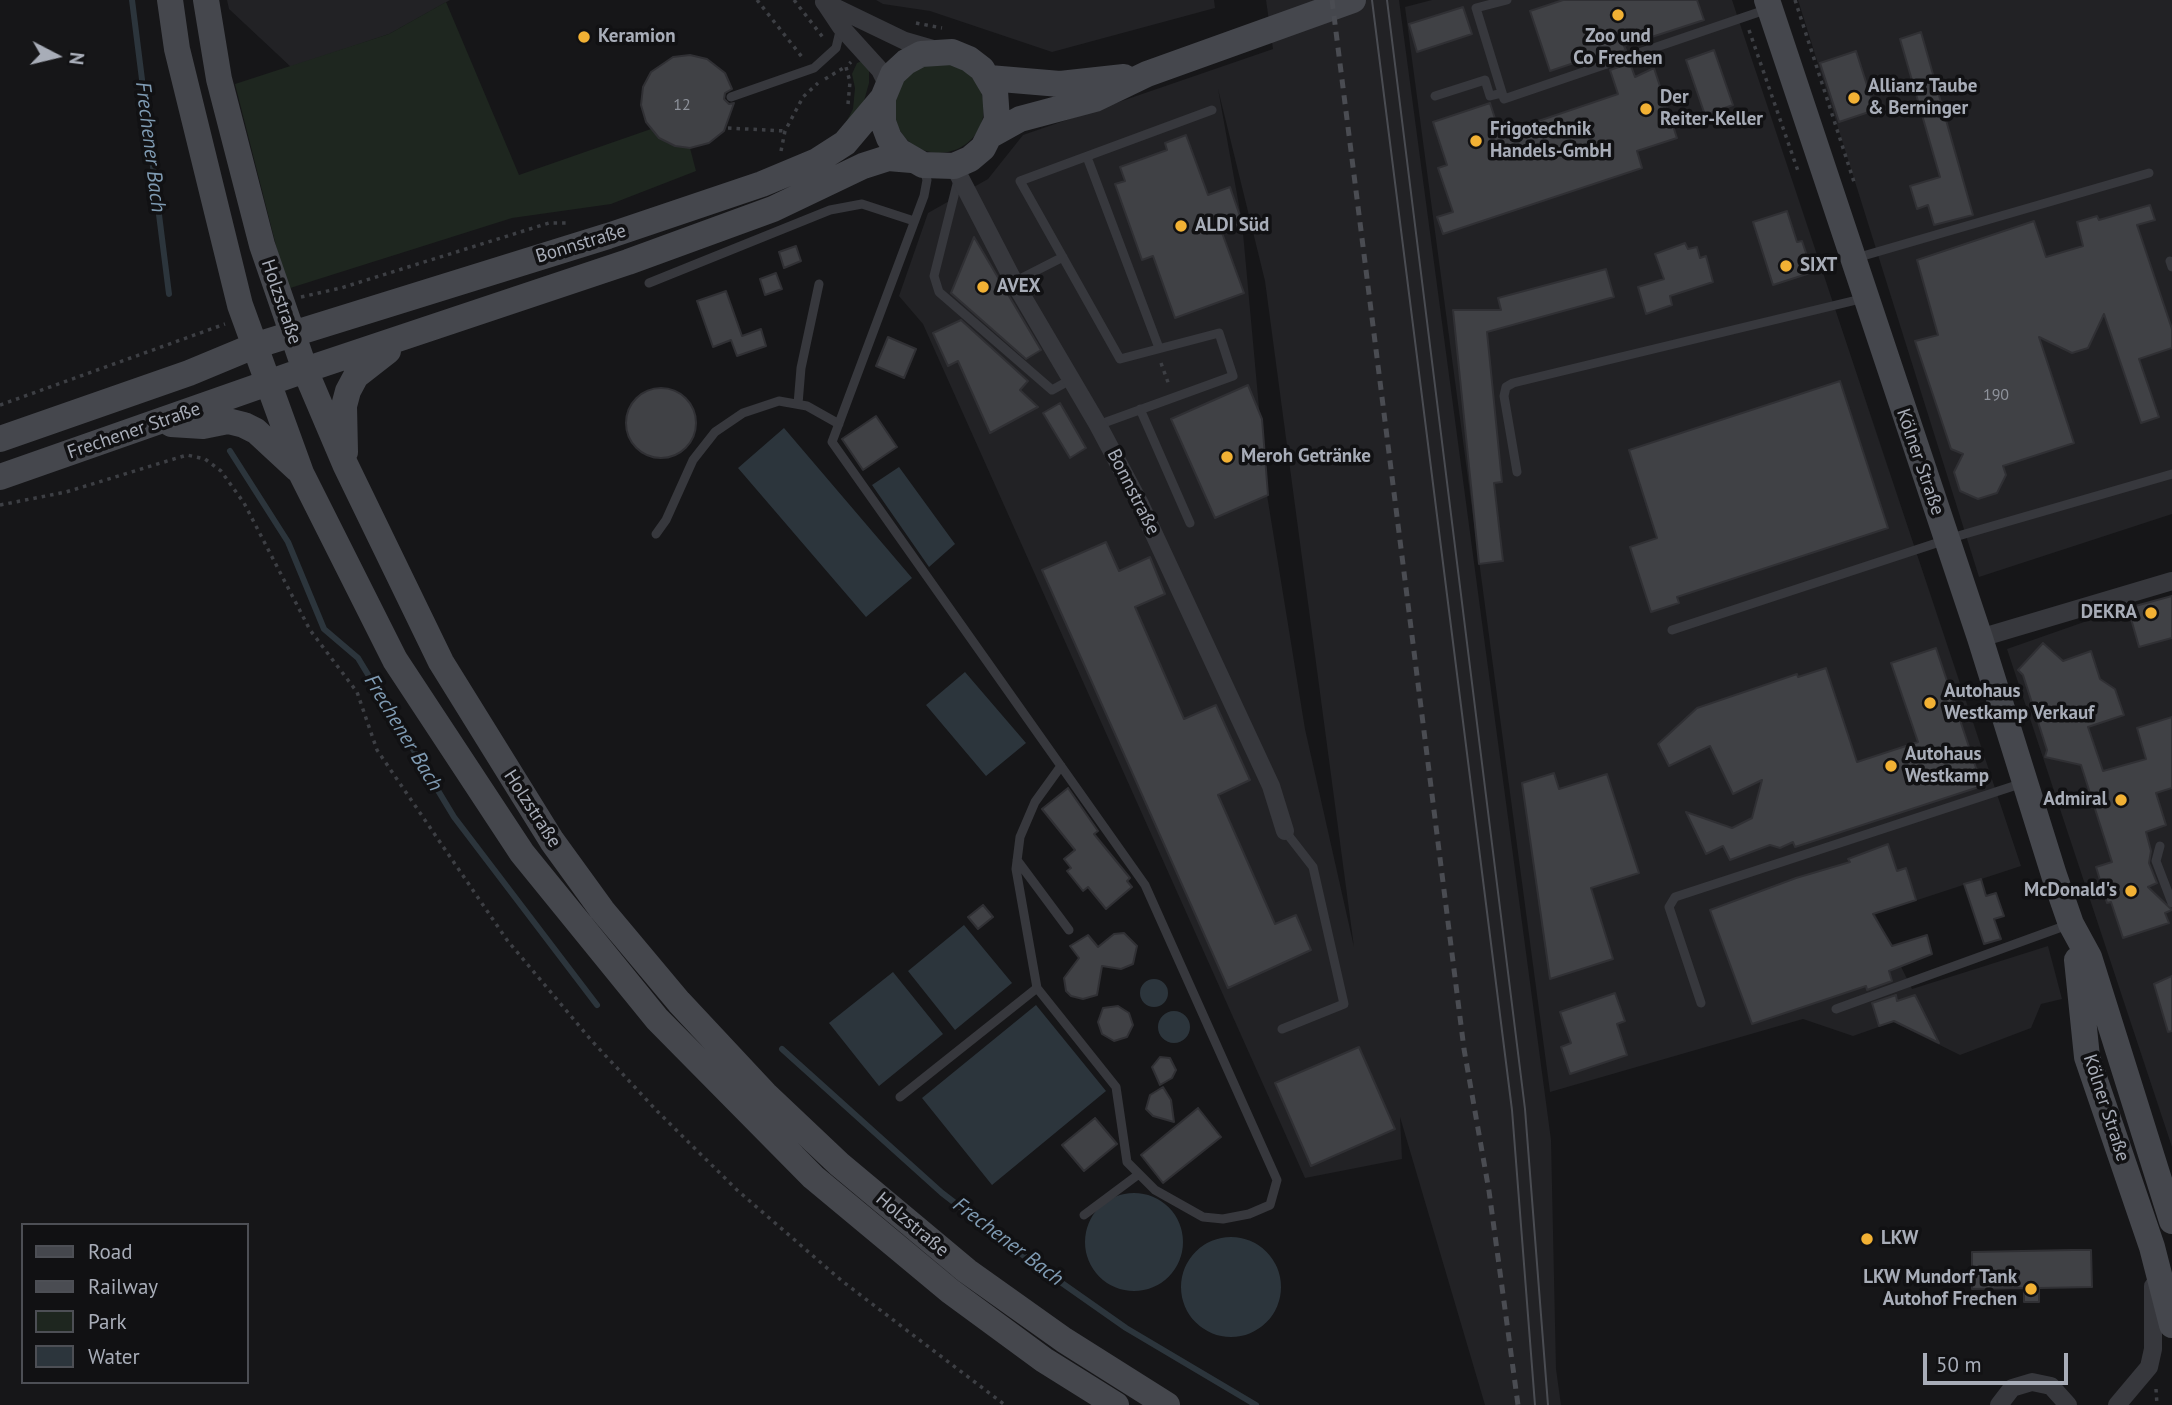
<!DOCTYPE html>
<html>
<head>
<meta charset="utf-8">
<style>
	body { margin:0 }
	#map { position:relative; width:2172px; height:1405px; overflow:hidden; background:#161618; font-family:"PT Sans",sans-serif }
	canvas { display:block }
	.legend { position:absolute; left:21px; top:1223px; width:228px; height:161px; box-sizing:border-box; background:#111113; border:2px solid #4d4f55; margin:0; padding:9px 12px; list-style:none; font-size:21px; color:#a8adb8 }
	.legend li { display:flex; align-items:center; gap:14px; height:35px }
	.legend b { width:35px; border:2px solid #4d4f55 }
	.north { position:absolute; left:21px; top:21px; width:70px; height:70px; -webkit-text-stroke:5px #111113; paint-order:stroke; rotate:97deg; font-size:19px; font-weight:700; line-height:28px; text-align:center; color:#a8adb8 }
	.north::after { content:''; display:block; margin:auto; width:24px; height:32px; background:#a8adb8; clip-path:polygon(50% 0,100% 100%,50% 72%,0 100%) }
	.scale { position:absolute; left:1923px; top:1353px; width:145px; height:32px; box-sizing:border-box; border:4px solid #a8adb8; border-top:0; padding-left:9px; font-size:21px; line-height:24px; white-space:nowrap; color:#a8adb8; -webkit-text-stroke:5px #111113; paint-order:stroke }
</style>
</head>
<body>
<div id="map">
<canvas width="2172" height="1405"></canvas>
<ul class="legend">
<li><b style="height:9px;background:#45474d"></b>Road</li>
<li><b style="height:9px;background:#4a4c52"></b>Railway</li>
<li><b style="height:19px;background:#1e261f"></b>Park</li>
<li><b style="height:19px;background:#2c353c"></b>Water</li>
</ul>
<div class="north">N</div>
<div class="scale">50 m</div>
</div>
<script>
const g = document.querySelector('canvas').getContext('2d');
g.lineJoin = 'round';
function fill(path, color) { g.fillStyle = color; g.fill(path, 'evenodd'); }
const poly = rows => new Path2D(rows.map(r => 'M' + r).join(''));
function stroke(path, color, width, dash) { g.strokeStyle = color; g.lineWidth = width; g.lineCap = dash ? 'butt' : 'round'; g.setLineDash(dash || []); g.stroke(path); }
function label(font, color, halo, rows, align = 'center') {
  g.font = font + ' "PT Sans",sans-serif'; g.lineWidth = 7; g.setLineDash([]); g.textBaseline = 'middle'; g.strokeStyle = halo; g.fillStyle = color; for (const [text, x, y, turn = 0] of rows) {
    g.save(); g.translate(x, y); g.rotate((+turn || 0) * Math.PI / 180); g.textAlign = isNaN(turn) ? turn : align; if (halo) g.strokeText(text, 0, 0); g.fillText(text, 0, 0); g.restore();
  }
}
fill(poly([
	[227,0,450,0,389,34,291,67,229,9],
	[876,0,1214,0,1215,8,1052,52,930,11,883,4],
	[1266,0,1399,0,1551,1140,1556,1369,1561,1405,1485,1405,1400,1117,1402,1159,1305,1178,923,324,899,296,928,213,988,179,1023,135,1273,49],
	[1218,89,1265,281,1354,947,1305,729,1267,495,1242,222],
	[1432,0,1732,0,2021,866,1875,914,1912,989,2048,946,2062,999,2041,1004,2031,1028,1960,1055,1893,1022,1853,1036,1803,1019,1550,1092,1405,7],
	[1798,0,2172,0,2172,514,1979,577],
	[2172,596,2172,1147,2007,649,2124,608]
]), '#222225');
fill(poly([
	[446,2,519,175,651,129,667,143,690,148,696,171,611,204,512,218,287,289,235,84,389,34],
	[864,60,869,67,869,83,862,108,843,128,853,109,855,88,852,74,857,63],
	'894 108a45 45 0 1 1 90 0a45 45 0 1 1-90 0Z'
]), '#1e261f');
fill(poly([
	[784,428,912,578,866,617,738,468],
	[899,467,955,544,929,567,872,485],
	[965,672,1026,743,986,776,926,705],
	[964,925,1012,983,955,1030,908,971],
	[893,972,943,1034,879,1086,829,1023],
	'1140 993a14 14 0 1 1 28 0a14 14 0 1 1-28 0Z',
	[1036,1005,1106,1091,992,1185,922,1098],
	'1158 1027a16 16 0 1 1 32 0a16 16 0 1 1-32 0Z',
	'1085 1242a49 49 0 1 1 98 0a49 49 0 1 1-98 0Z',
	'1181 1287a50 50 0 1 1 100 0a50 50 0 1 1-100 0Z'
]), '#2c353c');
stroke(poly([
	[132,0,169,294],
	[230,451,288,542,324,629,358,658,454,817,597,1005],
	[782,1049,942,1193,1032,1262,1126,1328,1256,1405]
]), '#2c353c', 6);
const building = poly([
	[1563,0,1697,0,1704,20,1624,46,1626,50,1606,57,1604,53,1550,71,1530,11,1563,0],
	[1463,7,1472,34,1417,52,1409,24,1463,7],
	[1921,32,1973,215,1934,225,1928,205,1917,209,1910,186,1940,177,1900,39,1921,32],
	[1714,50,1733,105,1705,115,1686,60,1714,50],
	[1856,51,1875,110,1839,122,1820,63,1856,51],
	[690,55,707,59,725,73,732,89,725,93,724,99,729,104,734,103,724,131,709,143,690,148,675,146,659,138,646,122,641,105,643,87,651,72,673,57,690,55],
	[1630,63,1635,77,1654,68,1677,138,1637,151,1642,168,1443,234,1437,217,1453,212,1438,168,1447,165,1433,122,1490,103,1500,134,1618,94,1610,70,1630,63],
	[1186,135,1208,195,1230,187,1242,222,1221,230,1244,293,1175,318,1153,256,1142,260,1115,184,1125,181,1120,167,1167,150,1165,143,1186,135],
	[2150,205,2155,220,2137,225,2172,329,2172,348,2139,359,2159,417,2141,423,2104,314,2088,348,2072,353,2039,337,2074,443,2003,466,2006,475,1997,493,1978,499,1960,491,1954,472,1963,454,1951,449,1915,341,1938,335,1917,260,2034,221,2046,257,2083,246,2077,222,2097,216,2099,220,2150,205],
	[1787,211,1797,242,1802,241,1807,256,1802,258,1807,274,1773,285,1753,222,1787,211],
	[974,237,1041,350,1026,359,951,293,974,237],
	[1685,243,1688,249,1697,247,1700,258,1706,256,1713,282,1670,296,1672,305,1646,314,1638,287,1664,279,1655,254,1685,243],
	[796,246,801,261,784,268,779,252,796,246],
	[1606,269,1614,297,1487,332,1502,482,1494,483,1503,561,1479,564,1453,310,1501,310,1498,298,1606,269],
	[776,273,782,289,765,295,760,279,776,273],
	[726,291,742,336,761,329,766,346,737,356,731,340,713,347,697,301,726,291],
	[961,320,1028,381,1020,390,1038,407,990,433,958,361,948,366,933,333,961,320],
	[888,337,916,349,904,378,876,366,888,337],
	[1840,381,1888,528,1677,597,1679,603,1651,612,1630,547,1657,538,1629,450,1840,381],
	[1248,385,1262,419,1268,495,1215,518,1171,419,1248,385],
	'626 423a35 35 0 1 1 70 0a35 35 0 1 1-70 0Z',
	[1060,403,1086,448,1070,458,1043,413,1060,403],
	[876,416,897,447,863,470,842,439,876,416],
	[1106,542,1119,571,1150,557,1165,594,1135,607,1184,719,1216,705,1250,780,1218,795,1275,924,1296,915,1311,950,1228,988,1042,570,1106,542],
	[2172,596,2172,638,2139,647,2128,608,2172,596],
	[2043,643,2063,661,2091,651,2100,679,2115,689,2124,715,2088,727,2103,771,2146,759,2137,728,2172,717,2172,788,2156,793,2166,825,2146,832,2151,851,2149,863,2157,883,2148,887,2172,910,2165,913,2169,923,2123,938,2111,902,2107,903,2096,867,2112,862,2081,765,2045,757,2047,750,2023,675,2018,670,2043,643],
	[1936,648,1982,786,1795,847,1793,842,1780,848,1770,845,1730,860,1723,846,1706,854,1686,812,1732,828,1752,818,1762,780,1733,794,1710,746,1669,766,1658,744,1697,708,1797,674,1798,677,1826,668,1857,762,1918,742,1891,663,1936,648],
	[1554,773,1559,789,1607,774,1639,873,1591,888,1613,959,1550,979,1522,783,1554,773],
	[1068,788,1098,831,1094,834,1130,878,1127,881,1132,887,1106,909,1088,887,1083,891,1067,871,1071,868,1064,859,1075,850,1042,809,1068,788],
	[1888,844,1897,871,1906,868,1916,900,1873,914,1892,946,1927,935,1932,954,1889,971,1892,981,1867,990,1866,986,1752,1024,1710,910,1796,878,1850,862,1848,859,1888,844],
	[1981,879,1986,896,1996,893,2004,916,1994,919,2001,939,1984,944,1964,884,1981,879],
	[983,905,993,917,978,929,968,917,983,905],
	[1124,933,1137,946,1133,964,1121,969,1102,966,1097,995,1083,999,1071,996,1066,991,1064,978,1079,958,1070,946,1088,935,1098,947,1114,934,1124,933],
	[2172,976,2172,1031,2168,1032,2154,984,2172,976],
	[1615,993,1625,1021,1617,1024,1627,1055,1570,1074,1561,1047,1571,1043,1560,1012,1615,993],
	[1896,995,1897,1001,1915,995,1939,1043,1894,1021,1879,1026,1872,1003,1896,995],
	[1118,1006,1129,1013,1133,1025,1127,1037,1114,1041,1102,1034,1098,1022,1103,1008,1118,1006],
	[1359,1047,1395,1129,1311,1166,1275,1083,1359,1047],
	[1160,1057,1170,1058,1176,1070,1172,1078,1160,1085,1152,1067,1160,1057],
	[1163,1087,1171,1100,1174,1122,1153,1116,1146,1109,1150,1095,1163,1087],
	[1198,1108,1221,1137,1163,1183,1141,1155,1198,1108],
	[1095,1118,1117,1144,1084,1171,1062,1145,1095,1118],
	[2072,1250,2091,1250,2092,1287,2039,1288,2039,1302,2024,1302,2024,1288,1972,1289,1972,1252,2072,1250]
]);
fill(building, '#404145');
stroke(building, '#303034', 2);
stroke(poly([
	[757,0,802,57],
	[794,0,825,40],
	[1795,0,1855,185],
	[916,23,942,28],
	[1749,30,1798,171],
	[825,79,845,67],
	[848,104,850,82,846,67,851,62],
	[728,128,785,131],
	[781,151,785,131,803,97,818,83],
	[301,297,341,288,549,223,569,223],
	[1161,363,1169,385],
	[0,405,225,324],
	[0,505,66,492,187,455,205,459,221,471,244,503,310,630,357,692,377,750,507,940,591,1040,657,1111,737,1190,842,1281,1005,1405],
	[2156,1389,2157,1405]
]), '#3d3f44', 3.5, [3.5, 5]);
stroke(poly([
	[1507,0,1476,8,1504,99,1768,9],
	[1435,96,1485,80,1490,96,1502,93],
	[731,97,814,68,836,48,841,27],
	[1087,157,1159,348],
	[923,167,927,180,924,196,832,442,1145,885,1277,1180,1270,1205,1249,1214,1223,1219,1203,1217,1155,1190,1127,1162,1116,1087,1037,988,1016,869,1020,837,1035,802,1061,766],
	[958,180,934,276,939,292,1052,390,1072,379],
	[1856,258,2149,173],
	[2170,261,2172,267],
	[1014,282,1063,257],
	[649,283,830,210,862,204,914,221],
	[798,404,801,368,819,284],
	[1140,409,1190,523],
	[1098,425,1233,376,1219,333,1120,359,1020,181,1212,110],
	[1517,472,1504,396,1506,387,1513,383,1865,298],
	[656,534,666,520,693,460,715,432,743,413,779,401,807,406,839,424],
	[1672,630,1958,536,2172,474],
	[2160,846,2156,861,2172,903],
	[1017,860,1069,930],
	[1701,1003,1669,907,1675,897,2023,783],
	[1836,1009,2070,924],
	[1282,1029,1344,1004,1313,867,1285,831],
	[900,1097,1037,988],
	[1084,1215,1139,1174]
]), '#37383d', 9);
stroke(poly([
	[824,2,905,41,936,50],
	[825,3,841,27,880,70,887,84],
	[954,166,1014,282,1098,425,1140,504,1271,786,1285,831],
	[1980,638,2172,581],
	[1999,1405,2012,1388,2032,1382,2051,1386,2068,1405],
	[2117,1405,2149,1367,2153,1349,2153,1286]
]), '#37383d', 18);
stroke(poly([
	[170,0,177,49,240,305,301,473,395,660,522,853,657,1019,813,1177,950,1291,1044,1360,1116,1405],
	[206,0,219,79,262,245,305,370,345,464,441,662,552,841,602,910,679,1002,765,1094,839,1164,967,1271,1064,1340,1167,1405],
	[1767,0,1980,638,2054,875,2071,924,2089,957,2172,1221],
	[989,78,1060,84,1124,77],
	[993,134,1020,119,1095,99,1147,74,1353,0],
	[171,424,203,426,228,421,244,425,256,431,297,469],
	[0,439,189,373,254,346,608,236,762,184,817,161,845,143,883,98,893,74,906,62,921,54,952,52,969,59,982,69,995,91,997,120,983,148,970,159,954,166,923,165,899,151,889,138,883,122,883,98],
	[345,452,344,406,348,391,356,376,388,351],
	[0,477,305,370,628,262,773,209,863,166,888,158,912,160],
	[2077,960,2087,1057,2152,1247,2172,1325]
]), '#45474d', 26);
stroke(poly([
	[1372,0,1512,1110,1535,1405],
	[1387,0,1525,1109,1548,1405]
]), '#4a4c52', 2);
stroke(poly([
	[1332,0,1464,1049,1489,1191,1518,1405]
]), '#4a4c52', 5, [9, 7]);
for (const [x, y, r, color] of [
	[1618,15,7,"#f2b134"],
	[584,37,7,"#f2b134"],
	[1854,98,7,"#f2b134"],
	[1646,109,7,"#f2b134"],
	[1476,141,7,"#f2b134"],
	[1181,226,7,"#f2b134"],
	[1786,266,7,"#f2b134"],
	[983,287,7,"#f2b134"],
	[1227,457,7,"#f2b134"],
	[2151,613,7,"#f2b134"],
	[1930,703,7,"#f2b134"],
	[1891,766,7,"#f2b134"],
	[2121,800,7,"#f2b134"],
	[2131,891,7,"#f2b134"],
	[1867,1239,7,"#f2b134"],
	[2031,1289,7,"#f2b134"]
]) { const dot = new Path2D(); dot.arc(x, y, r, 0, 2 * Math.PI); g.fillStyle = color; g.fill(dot); stroke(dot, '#111113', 2.5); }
label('16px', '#8e929b', null, [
	["12",682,105],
	["190",1996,395]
]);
label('bold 19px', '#a8adb8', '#111113', [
	["Keramion",598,37],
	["Zoo und",1618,37,"center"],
	["Co Frechen",1618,59,"center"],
	["Allianz Taube",1868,87],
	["& Berninger",1868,109],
	["Der",1660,98],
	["Reiter-Keller",1660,120],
	["Frigotechnik",1490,130],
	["Handels-GmbH",1490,152],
	["ALDI Süd",1195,226],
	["SIXT",1800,266],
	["AVEX",997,287],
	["Meroh Getränke",1241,457],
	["DEKRA",2137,613,"right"],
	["Autohaus",1944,692],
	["Westkamp Verkauf",1944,714],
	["Autohaus",1905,755],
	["Westkamp",1905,777],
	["Admiral",2107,800,"right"],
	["McDonald's",2117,891,"right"],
	["LKW",1881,1239],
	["LKW Mundorf Tank",2017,1278,"right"],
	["Autohof Frechen",2017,1300,"right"]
], 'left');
label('19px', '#a8adb8', '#111113', [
	["Bonnstraße",581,244,-17],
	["Holzstraße",281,302,71],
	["Frechener Straße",134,431,-19],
	["Kölner Straße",1920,462,71],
	["Bonnstraße",1133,492,63],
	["Holzstraße",532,809,57],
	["Kölner Straße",2106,1108,72],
	["Holzstraße",912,1225,40]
]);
label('italic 21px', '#7f9bb3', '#111113', [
	["Frechener Bach",150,147,83],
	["Frechener Bach",403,733,59],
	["Frechener Bach",1008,1242,37]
]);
</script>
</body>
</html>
